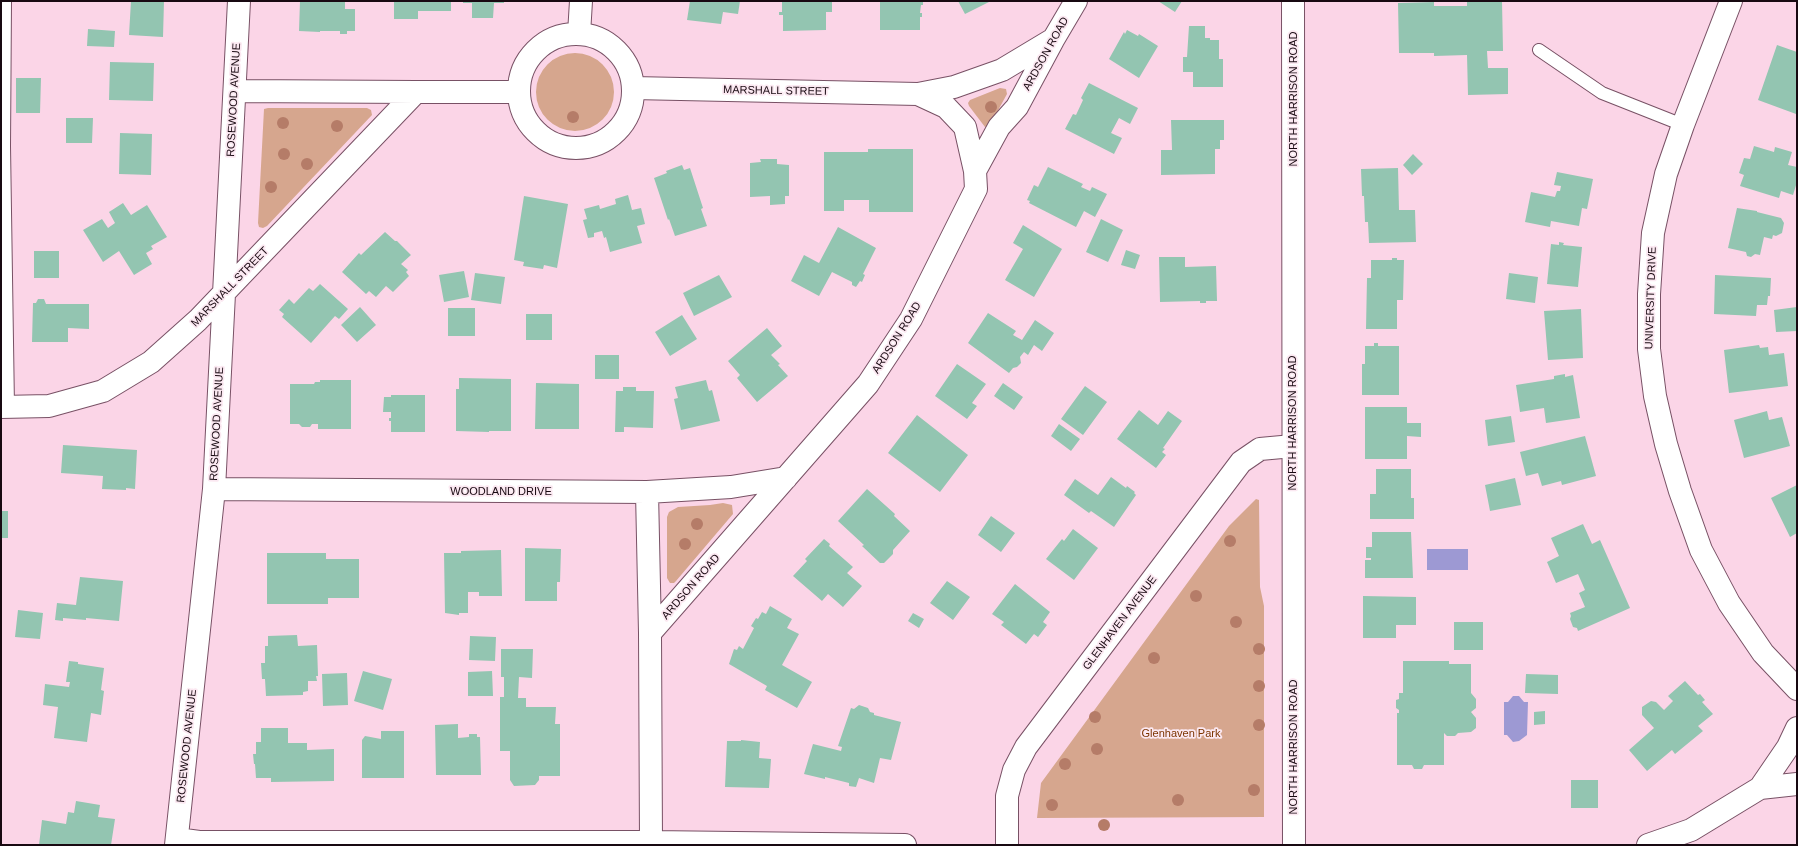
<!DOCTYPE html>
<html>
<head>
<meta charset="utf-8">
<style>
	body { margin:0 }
	#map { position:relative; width:1798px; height:846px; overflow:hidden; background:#fbd5e7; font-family:Helvetica,sans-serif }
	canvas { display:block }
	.frame { position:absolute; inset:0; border:2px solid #180911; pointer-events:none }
</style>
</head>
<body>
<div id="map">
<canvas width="1798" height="846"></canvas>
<div class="frame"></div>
</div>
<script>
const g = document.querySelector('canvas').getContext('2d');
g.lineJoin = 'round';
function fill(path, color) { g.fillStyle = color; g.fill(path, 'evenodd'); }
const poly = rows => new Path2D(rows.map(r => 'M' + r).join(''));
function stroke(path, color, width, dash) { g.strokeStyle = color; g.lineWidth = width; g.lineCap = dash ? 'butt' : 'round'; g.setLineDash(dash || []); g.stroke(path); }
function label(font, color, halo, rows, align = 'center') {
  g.font = font + ' Helvetica,sans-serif'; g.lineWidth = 3.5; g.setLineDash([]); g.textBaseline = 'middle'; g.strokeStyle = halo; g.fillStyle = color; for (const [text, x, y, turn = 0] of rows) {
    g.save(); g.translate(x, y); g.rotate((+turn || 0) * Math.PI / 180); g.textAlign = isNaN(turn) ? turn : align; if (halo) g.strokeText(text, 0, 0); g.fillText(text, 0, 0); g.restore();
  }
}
fill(poly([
	'536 92a39 39 0 1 1 78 0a39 39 0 1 1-78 0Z',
	[1000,88,1006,89,1007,94,990,125,985,127,969,106,968,103,970,100],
	[268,108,367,108,371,110,372,115,267,226,263,228,259,227,258,223,264,109],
	[1256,499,1259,500,1260,587,1264,606,1264,817,1037,818,1041,783,1229,526],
	[723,503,732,505,733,514,676,581,674,583,670,583,667,578,667,517,669,512,678,507,710,505]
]), '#d6a68e');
fill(poly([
	[1427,549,1468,549,1468,570,1427,570],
	[1513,696,1519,696,1524,702,1528,702,1527,735,1519,741,1513,742,1507,735,1504,735,1504,702,1508,702]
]), '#9d99d3');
fill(poly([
	[131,1,164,1,163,37,129,35],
	[300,1,345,1,345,9,355,9,355,31,347,31,347,34,340,34,340,31,320,31,320,32,299,31],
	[394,1,451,1,451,11,418,11,418,19,394,19],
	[463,1,504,1,504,3,494,3,493,18,472,18,472,3,463,3],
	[690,1,740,1,738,14,723,12,721,24,687,20],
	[782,1,832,1,832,12,826,12,826,30,783,31,783,15,779,15,779,12,782,12],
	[880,1,923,1,923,5,921,5,920,13,922,13,922,17,920,17,920,30,880,30],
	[958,1,991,1,965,14],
	[1158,1,1182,1,1175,12],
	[1467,1,1502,1,1503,51,1487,51,1488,68,1508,68,1508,94,1468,95,1467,55,1434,56,1434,53,1399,53,1398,3,1434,2,1434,6,1467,6],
	[1189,26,1205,26,1205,38,1210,38,1210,40,1219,40,1219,59,1223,59,1223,87,1193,87,1193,72,1183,72,1183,57,1187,57],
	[88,29,115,31,114,47,87,46],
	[1127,30,1138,36,1139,34,1158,46,1139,78,1109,59,1124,32,1125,34],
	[1777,45,1797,52,1797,111,1796,114,1758,100],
	[110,62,154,63,153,101,109,100],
	[16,78,41,78,40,113,16,113],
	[1089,83,1138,108,1130,124,1119,118,1111,133,1122,138,1114,154,1065,129,1073,114,1076,115,1083,100,1081,98],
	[66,118,93,118,92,143,66,143],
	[1171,120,1224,120,1224,140,1220,140,1220,149,1215,149,1215,174,1161,175,1161,150,1172,150],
	[120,133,152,134,151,175,119,174],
	[1754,146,1774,152,1775,147,1792,152,1788,165,1797,167,1797,182,1793,195,1781,191,1779,198,1740,186,1744,175,1739,173,1744,158,1750,159],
	[868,149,913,149,913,212,869,212,869,200,844,200,844,211,824,211,824,152,868,152],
	[1413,154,1423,164,1412,175,1403,165],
	[760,159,777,159,777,164,789,165,789,196,785,196,785,204,770,205,770,196,750,197,750,163,761,162],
	[682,165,684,170,690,168,703,208,701,209,707,226,675,236,669,219,668,220,654,178,667,173,666,171],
	[1048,167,1083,184,1081,187,1090,191,1092,187,1107,194,1095,217,1084,211,1076,227,1029,203,1030,201,1027,200,1034,185,1038,187],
	[1398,168,1399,210,1415,210,1416,242,1369,243,1368,222,1365,222,1364,196,1362,196,1361,169],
	[1557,172,1593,179,1587,209,1582,208,1579,226,1551,221,1550,227,1525,222,1531,192,1555,197,1557,191,1560,191,1561,186,1554,185],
	[628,195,632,210,641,208,645,224,637,226,642,243,610,252,606,237,604,238,602,231,594,233,594,237,588,238,583,220,587,219,584,209,599,205,600,209,616,204,615,199],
	[524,196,568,204,557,268,544,265,543,269,523,266,524,262,514,260],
	[123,203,131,215,147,205,167,237,151,246,153,249,146,253,152,264,134,275,119,251,103,262,83,230,102,219,108,228,115,223,109,212],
	[1737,208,1757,211,1757,212,1781,218,1784,223,1782,233,1776,236,1773,235,1772,239,1764,237,1760,255,1755,254,1751,257,1747,256,1746,252,1728,248],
	[1101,219,1123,230,1108,262,1086,252],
	[1023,225,1062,249,1034,297,1005,280,1023,249,1013,243],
	[838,227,876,248,863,274,865,275,862,282,860,281,856,287,852,285,852,282,832,272,819,296,791,281,804,255,819,263],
	[385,232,395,241,397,241,411,255,401,264,408,270,406,272,409,276,393,292,386,286,376,297,369,291,366,294,342,272,359,253,361,255],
	[1559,242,1564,243,1563,245,1582,247,1578,287,1547,284,1551,244,1559,245],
	[1126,250,1140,255,1135,269,1121,265],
	[34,251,59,251,59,278,34,278],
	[1159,257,1185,257,1185,267,1216,266,1217,301,1206,301,1206,303,1200,303,1200,301,1160,302],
	[1392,258,1397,258,1397,260,1404,260,1403,300,1397,300,1397,329,1366,329,1367,278,1371,278,1371,260,1392,260],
	[464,271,469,297,444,302,439,275],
	[475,273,505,277,501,304,471,300],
	[1509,273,1538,277,1535,303,1506,299],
	[719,275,732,297,694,316,683,293],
	[1715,275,1771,278,1770,296,1768,296,1767,305,1757,305,1756,316,1714,314],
	[320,284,348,309,339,319,335,316,311,343,282,317,284,314,279,310,289,299,294,304,309,288,313,291],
	[38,299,44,299,46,304,89,304,89,329,68,328,68,342,32,342,33,303,36,303],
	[360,307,376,325,357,342,341,325],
	[1797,307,1797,331,1776,332,1774,310],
	[448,308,475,308,475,336,448,336],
	[1581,309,1583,358,1548,360,1544,311],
	[988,313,1016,331,1013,335,1022,340,1035,320,1054,333,1042,351,1034,345,1028,355,1024,352,1020,357,1021,363,1017,367,1013,368,1009,373,968,343],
	[526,314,552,314,552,340,526,340],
	[682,315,697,339,670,356,655,332],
	[767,328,782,346,771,355,780,364,778,365,788,376,757,402,737,378,740,375,728,361],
	[1374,343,1378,343,1378,346,1399,346,1399,395,1362,395,1362,364,1365,364,1365,346,1374,346],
	[1759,345,1760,348,1768,347,1769,355,1784,353,1788,386,1729,393,1724,350],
	[595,355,619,355,619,379,595,379],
	[957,364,986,384,972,403,977,406,967,419,935,396],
	[1565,374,1565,377,1573,375,1580,418,1546,423,1544,408,1520,412,1516,385,1554,379,1554,376],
	[459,378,511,379,511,431,489,431,489,432,456,431,456,389,459,389],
	[320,380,351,380,351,429,318,429,318,424,312,424,310,427,302,427,299,424,290,424,290,384,314,384,315,382,320,382],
	[706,380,709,391,712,390,720,421,681,430,674,399,678,398,675,387],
	[536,383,579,384,579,429,535,429],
	[1003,383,1023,397,1014,410,994,396],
	[1085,386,1107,402,1083,435,1061,419],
	[623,387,636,387,636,391,654,391,653,428,624,427,624,432,615,432,616,391,623,391],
	[391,395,425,395,425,432,391,432,391,421,389,421,389,418,391,418,391,412,383,412,384,397,391,397],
	[1365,407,1407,407,1407,423,1421,423,1421,437,1407,436,1407,459,1365,459],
	[1139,410,1158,425,1168,411,1182,421,1163,448,1165,449,1162,452,1166,455,1156,468,1117,439],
	[1767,411,1769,420,1782,417,1790,446,1744,458,1734,420],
	[917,415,968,455,940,492,888,453],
	[1511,416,1515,442,1488,446,1485,420],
	[1059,424,1080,439,1071,451,1051,436],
	[1585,436,1596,476,1562,485,1561,481,1542,486,1538,473,1526,476,1520,452],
	[63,445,137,450,135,489,126,488,126,490,102,489,103,476,61,473],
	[1376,469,1411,469,1411,498,1414,498,1414,519,1370,519,1370,494,1376,494],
	[1111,477,1126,488,1127,486,1135,492,1134,493,1136,495,1114,527,1091,511,1089,513,1064,495,1075,479,1098,495],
	[1515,478,1521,505,1490,511,1485,485],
	[1797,485,1797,533,1790,537,1771,498],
	[867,489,895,514,894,516,910,531,893,550,893,554,884,563,880,563,862,546,864,545,838,521],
	[1,511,8,511,8,538,1,538],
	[991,516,1015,533,1001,552,978,535],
	[1583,524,1592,544,1600,540,1630,608,1578,631,1577,628,1573,627,1570,619,1571,616,1570,613,1585,607,1579,593,1585,590,1578,574,1556,583,1547,562,1559,556,1551,538],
	[1073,529,1098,548,1074,580,1046,559,1062,539,1064,541],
	[1372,532,1411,532,1413,578,1365,578,1365,560,1371,560,1371,558,1366,558,1366,547,1372,547],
	[824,539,830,544,829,546,853,567,847,573,862,586,843,607,828,594,822,601,793,576,807,561,805,559],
	[525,548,561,549,560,582,557,582,557,601,525,601],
	[501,550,502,596,479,596,479,592,468,592,468,613,459,613,459,615,445,613,444,553,461,553,461,551],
	[267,553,326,553,326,559,359,559,359,598,328,598,328,604,267,604],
	[80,577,123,581,119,621,86,618,86,620,63,618,63,621,55,620,57,603,76,605],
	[947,581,970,597,953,620,930,603],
	[1015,584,1050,612,1043,622,1047,625,1038,637,1034,634,1026,644,1001,625,1004,622,992,614],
	[1363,596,1416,597,1416,625,1396,625,1396,638,1363,638],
	[770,606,792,619,787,628,799,634,782,665,812,682,797,708,765,690,767,686,729,664,734,649,737,650,739,646,743,649,754,628,751,626,756,618,758,619,762,612,766,614],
	[18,610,43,613,40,639,15,637],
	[913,613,924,619,919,628,908,621],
	[1454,622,1483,622,1483,650,1454,650],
	[297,635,298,646,317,645,318,676,316,676,317,681,308,681,308,691,303,692,303,695,266,696,265,679,262,679,261,663,265,663,265,646,268,646,268,636],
	[470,636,496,637,495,661,469,660],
	[501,649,533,649,532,678,519,677,518,698,526,698,526,707,556,707,555,724,560,724,560,776,539,776,539,780,535,785,514,786,510,780,510,751,500,751,500,697,504,697,504,677,501,677],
	[69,661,78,662,78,664,104,668,101,690,104,691,101,715,91,713,87,742,54,738,58,707,43,705,45,684,69,687,70,682,66,682],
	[1403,661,1449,661,1449,664,1471,664,1471,693,1476,699,1476,708,1471,712,1476,718,1476,728,1471,732,1458,733,1455,736,1447,736,1444,733,1444,765,1424,765,1422,769,1414,769,1412,765,1397,765,1397,713,1399,713,1399,710,1396,708,1396,700,1399,699,1399,693,1403,693],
	[363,671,392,679,383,710,354,701],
	[492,671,493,696,468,696,468,672],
	[347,673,348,705,323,706,322,674],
	[1526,674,1558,675,1558,694,1525,693],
	[1685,681,1698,695,1700,694,1705,700,1702,702,1713,714,1698,726,1703,731,1675,754,1672,750,1647,771,1629,750,1654,728,1642,715,1642,707,1651,701,1656,702,1664,710,1673,701,1668,696],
	[859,705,868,708,870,712,874,713,874,715,901,722,891,760,880,758,874,783,859,778,856,787,849,786,849,783,825,777,825,779,804,774,813,744,841,751,842,747,838,746,851,708,854,709],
	[1545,711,1545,724,1534,725,1534,712],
	[458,724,458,738,469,737,469,734,477,734,477,737,480,737,481,775,436,775,435,725],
	[261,728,288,728,288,743,307,743,307,750,334,749,334,781,271,782,271,778,256,778,255,764,254,764,253,754,256,754,256,742,261,742],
	[381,731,404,731,404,778,362,778,362,740,365,736,381,739],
	[741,740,760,742,759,758,771,759,769,788,725,787,727,741,741,741],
	[1571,780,1598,780,1598,808,1571,808],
	[76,801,100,805,98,817,115,819,111,845,39,845,42,820,66,824,68,812,74,813]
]), '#93c5b1');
const lane = poly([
	[5,1,4,146,8,407],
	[1539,50,1602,93,1683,125]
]);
const street = poly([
	[1731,1,1683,125,1666,174,1653,233,1649,294,1649,349,1655,396,1666,444,1680,491,1701,550,1729,603,1763,653,1797,689],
	[579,34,581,1],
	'519 91a57 57 0 1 1 114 0a57 57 0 1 1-114 0Z',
	[633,88,918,94,954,87,1002,70,1052,40],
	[235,91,416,92],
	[918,94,946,107,965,127,975,171],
	[1,407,49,406,103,391,151,362,198,320,416,92,518,92],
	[214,489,647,492,731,487,786,478],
	[647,492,650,633],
	[1760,788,1788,747,1797,728],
	[177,839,199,842,651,842,905,845],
	[651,842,650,633,868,384,911,319,976,189,975,171,999,127,1017,107,1053,40,1076,1],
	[176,845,214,489,239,1],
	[1007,845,1007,796,1014,770,1026,747,1241,462,1260,449,1293,446],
	[1648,845,1691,830,1760,788,1797,784]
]);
const secondary = poly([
	[1293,1,1294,845]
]);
stroke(lane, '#785165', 14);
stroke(street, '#785165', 24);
stroke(secondary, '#785165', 24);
stroke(lane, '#fff', 12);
stroke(street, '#fff', 22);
stroke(secondary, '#fff', 22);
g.fillStyle = '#b57c68';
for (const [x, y] of [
	[991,107],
	[573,117],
	[283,123],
	[337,126],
	[284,154],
	[307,164],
	[271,187],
	[697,524],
	[1230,541],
	[685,544],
	[1196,596],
	[1236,622],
	[1259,649],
	[1154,658],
	[1259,686],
	[1095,717],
	[1259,725],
	[1097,749],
	[1065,764],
	[1254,790],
	[1178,800],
	[1052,805],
	[1104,825]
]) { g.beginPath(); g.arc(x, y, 6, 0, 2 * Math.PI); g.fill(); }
label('11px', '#180911', '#fbe8f1', [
	["ARDSON ROAD",1046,54,-61],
	["MARSHALL STREET",776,91,1],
	["NORTH HARRISON ROAD",1294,99,-90],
	["ROSEWOOD AVENUE",234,100,-87],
	["MARSHALL STREET",230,287,-46],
	["UNIVERSITY DRIVE",1651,298,-88],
	["ARDSON ROAD",897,338,-58],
	["NORTH HARRISON ROAD",1293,423,-90],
	["ROSEWOOD AVENUE",217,424,-87],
	["WOODLAND DRIVE",501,492],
	["ARDSON ROAD",691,587,-49],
	["GLENHAVEN AVENUE",1120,623,-53],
	["ROSEWOOD AVENUE",187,746,-84],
	["NORTH HARRISON ROAD",1294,747,-90]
]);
label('11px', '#7c3400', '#fbe8f1', [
	["Glenhaven Park",1181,734]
]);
</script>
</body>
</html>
